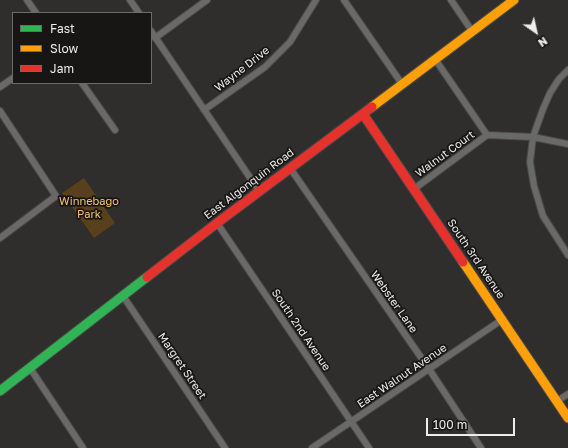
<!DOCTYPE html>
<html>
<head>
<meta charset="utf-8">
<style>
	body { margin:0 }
	#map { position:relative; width:568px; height:448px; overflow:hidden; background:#2f2e2c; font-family:"Golos Text",sans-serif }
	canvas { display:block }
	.legend { position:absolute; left:12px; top:12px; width:140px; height:72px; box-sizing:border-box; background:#171615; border:1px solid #6d6c6b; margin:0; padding:5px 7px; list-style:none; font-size:12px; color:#efedec }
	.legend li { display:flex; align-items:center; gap:8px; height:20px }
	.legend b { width:20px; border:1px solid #6d6c6b }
	.north { position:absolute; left:516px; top:12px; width:40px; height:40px; -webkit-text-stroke:3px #171615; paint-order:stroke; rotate:146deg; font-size:11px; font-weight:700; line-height:16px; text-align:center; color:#efedec }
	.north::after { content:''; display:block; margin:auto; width:14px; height:18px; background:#efedec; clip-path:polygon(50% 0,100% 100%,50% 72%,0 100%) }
	.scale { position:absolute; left:426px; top:418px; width:89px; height:18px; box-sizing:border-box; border:2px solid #efedec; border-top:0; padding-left:5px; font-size:12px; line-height:14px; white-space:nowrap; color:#efedec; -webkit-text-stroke:3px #171615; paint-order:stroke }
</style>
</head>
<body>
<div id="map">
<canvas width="568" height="448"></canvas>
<ul class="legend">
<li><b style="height:5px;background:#30b455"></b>Fast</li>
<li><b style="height:5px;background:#ff9f0a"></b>Slow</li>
<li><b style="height:5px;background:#e5322d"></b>Jam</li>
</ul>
<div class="north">N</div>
<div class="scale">100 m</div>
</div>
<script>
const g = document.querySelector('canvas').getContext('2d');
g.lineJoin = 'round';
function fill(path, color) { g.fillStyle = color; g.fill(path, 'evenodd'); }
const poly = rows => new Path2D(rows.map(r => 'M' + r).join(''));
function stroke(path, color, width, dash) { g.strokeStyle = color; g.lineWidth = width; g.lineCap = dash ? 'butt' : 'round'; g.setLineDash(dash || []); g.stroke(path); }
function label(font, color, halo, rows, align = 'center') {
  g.font = font + ' "Golos Text",sans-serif'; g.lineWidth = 3.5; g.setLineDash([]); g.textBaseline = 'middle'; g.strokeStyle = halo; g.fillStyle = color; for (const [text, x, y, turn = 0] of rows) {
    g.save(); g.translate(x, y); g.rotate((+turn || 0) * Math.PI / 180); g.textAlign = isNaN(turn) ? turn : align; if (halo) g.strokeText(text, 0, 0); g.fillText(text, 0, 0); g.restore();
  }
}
fill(poly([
	[84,178,115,223,94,238,62,193]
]), '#58401c');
const street = poly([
	[27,0,36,13],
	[130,0,139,13],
	[344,0,402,84],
	[451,0,472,31],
	[151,31,259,191],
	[155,38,207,0],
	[435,59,487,135],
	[568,70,559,79,550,93,543,109,533,137,530,162,534,186,543,216,568,255],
	[82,83,115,130],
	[0,87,13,78],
	[204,110,265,67,290,42,316,0],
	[0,111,56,196,0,238],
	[487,135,533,137,568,144],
	[290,168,429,369,481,448],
	[414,189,487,135],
	[217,223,369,448],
	[123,296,225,448],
	[30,368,83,448],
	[557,401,568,394],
	[312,448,503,319]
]);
const fast = poly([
	[0,391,147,277]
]);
const slow = poly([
	[372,107,514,0],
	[463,262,568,418]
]);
const jam = poly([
	[363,114,463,262],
	[147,277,217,223,372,107]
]);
stroke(street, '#4b4a48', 8);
stroke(fast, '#4b4a48', 11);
stroke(slow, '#4b4a48', 11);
stroke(jam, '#4b4a48', 11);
stroke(street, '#696968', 6);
stroke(fast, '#30b455', 9);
stroke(slow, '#ff9f0a', 9);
stroke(jam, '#e5322d', 9);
label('11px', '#efedec', '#171615', [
	["Wayne Drive",242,69,-38],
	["Walnut Court",445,154,-36],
	["East Algonquin Road",249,184,-37],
	["South 3rd Avenue",476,259,56],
	["Webster Lane",394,302,55],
	["South 2nd Avenue",301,330,56],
	["Margret Street",182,366,56],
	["East Walnut Avenue",402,376,-34]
]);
label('11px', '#f6c278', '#171615', [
	["Winnebago",89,202],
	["Park",89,215]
]);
</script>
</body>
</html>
